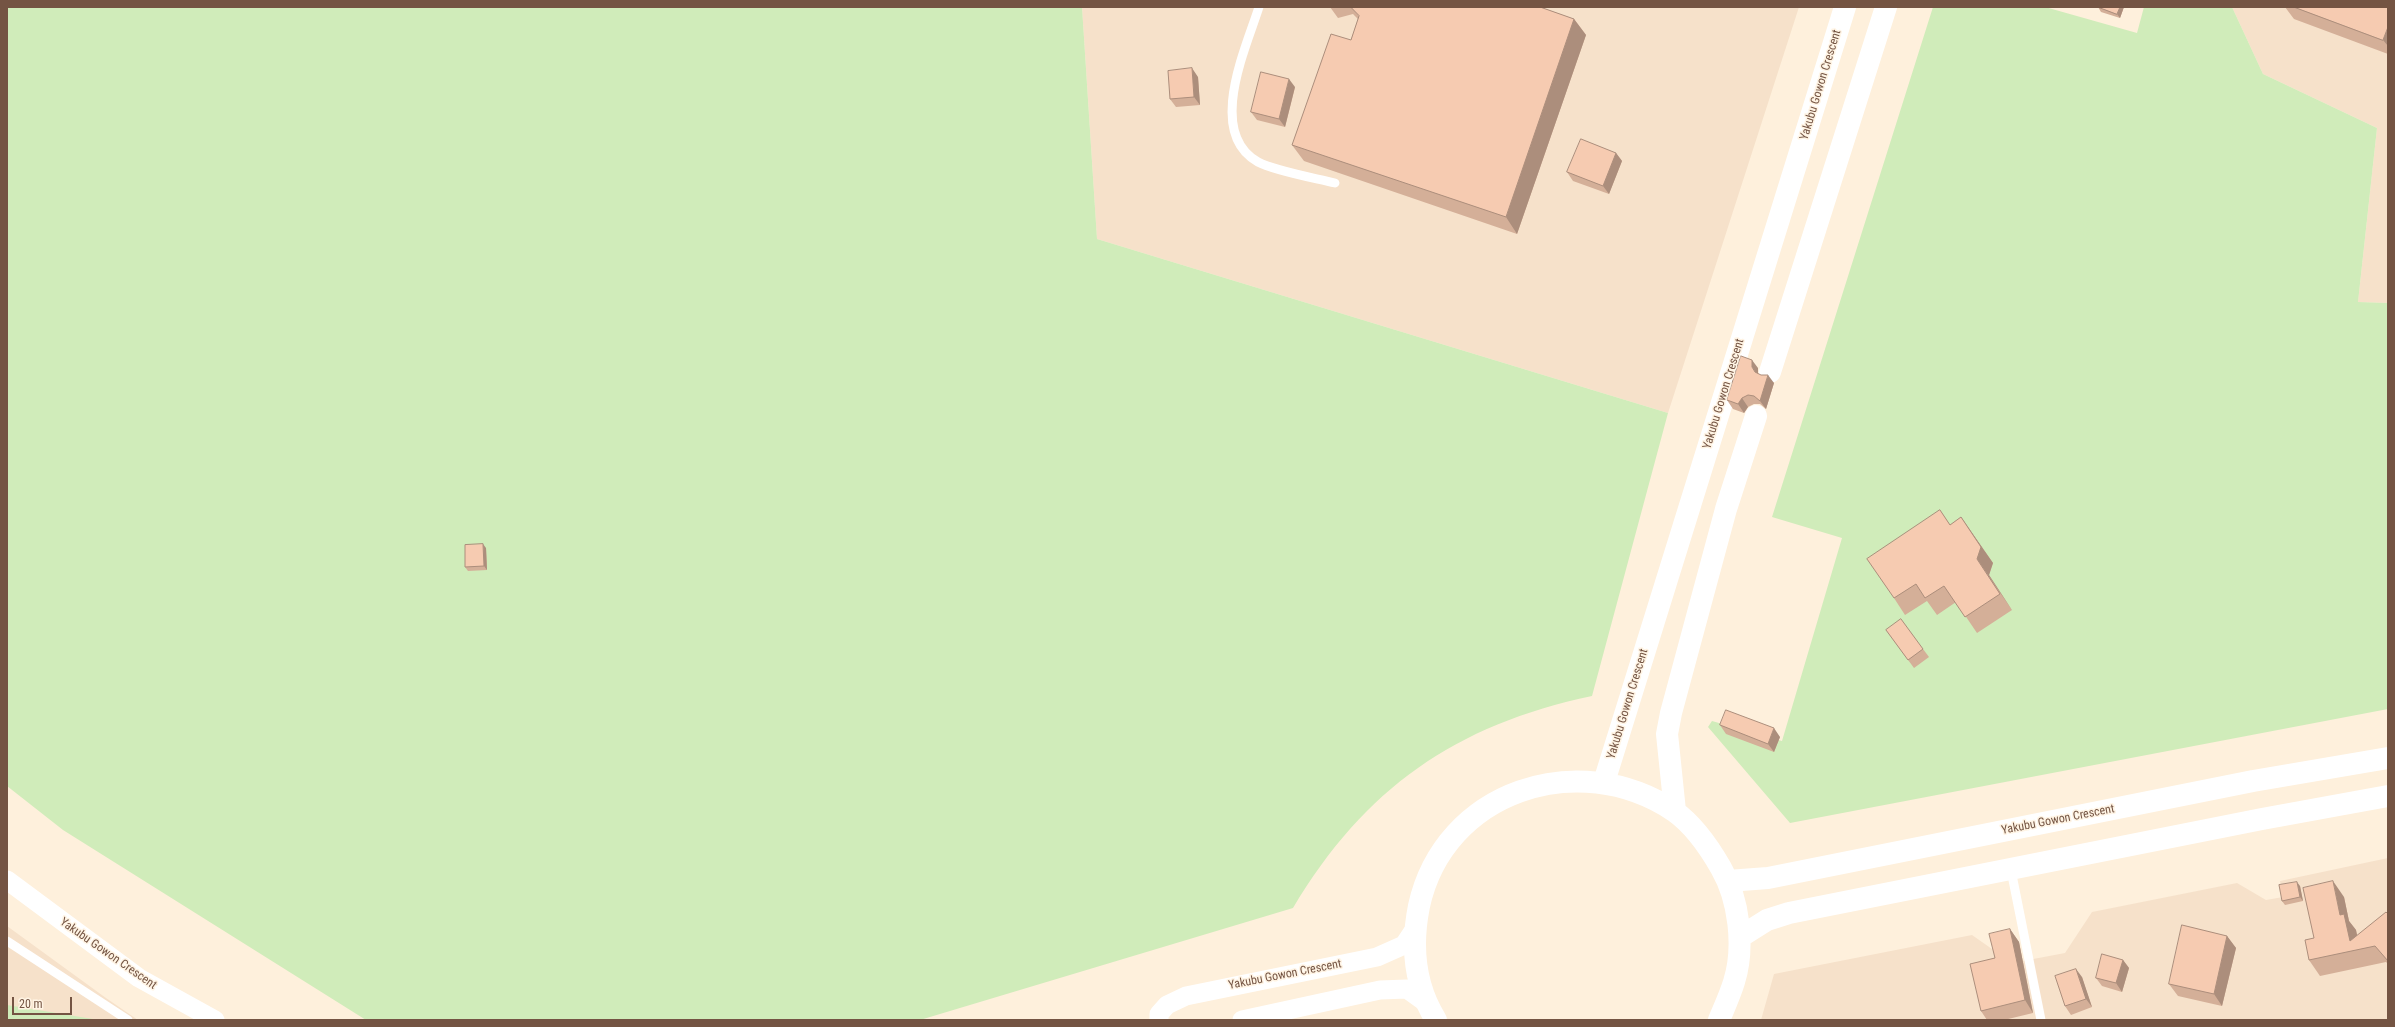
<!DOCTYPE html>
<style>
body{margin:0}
#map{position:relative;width:2395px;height:1027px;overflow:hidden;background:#fef0dc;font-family:"Roboto Condensed",sans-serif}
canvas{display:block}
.frame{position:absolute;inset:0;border:8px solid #745443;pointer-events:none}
.scale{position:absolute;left:12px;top:997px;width:60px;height:18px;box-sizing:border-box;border:2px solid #745443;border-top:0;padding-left:5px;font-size:12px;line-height:14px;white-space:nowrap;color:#745443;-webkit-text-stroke:3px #fff4e4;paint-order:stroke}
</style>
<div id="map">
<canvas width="2395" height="1027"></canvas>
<div class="frame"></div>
<div class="scale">20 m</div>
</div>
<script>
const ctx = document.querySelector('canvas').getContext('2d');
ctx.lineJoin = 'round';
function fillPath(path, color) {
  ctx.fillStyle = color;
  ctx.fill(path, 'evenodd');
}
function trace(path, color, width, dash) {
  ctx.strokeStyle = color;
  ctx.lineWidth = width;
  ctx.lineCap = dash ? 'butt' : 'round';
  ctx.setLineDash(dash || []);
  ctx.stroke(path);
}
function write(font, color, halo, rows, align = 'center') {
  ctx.font = font + ' "Roboto Condensed",sans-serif';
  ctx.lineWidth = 3;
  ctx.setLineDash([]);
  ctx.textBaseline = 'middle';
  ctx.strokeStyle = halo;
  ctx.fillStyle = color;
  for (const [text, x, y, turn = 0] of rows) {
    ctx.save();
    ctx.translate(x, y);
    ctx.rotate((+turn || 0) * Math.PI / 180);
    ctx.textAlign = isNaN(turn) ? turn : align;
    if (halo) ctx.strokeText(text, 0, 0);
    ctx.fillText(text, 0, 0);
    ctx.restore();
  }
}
fillPath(new Path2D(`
 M1082,7H1799L1668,413L1097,239Z
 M2232,7H2388V303L2358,302L2377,128L2263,74Z
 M2388,858V1020H1761L1774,974L1972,935L2012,963L2065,953L2092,912L2237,883L2266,900L2283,897L2280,881Z
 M7,926L106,998L138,1020H7Z`), '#f6e1ca');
fillPath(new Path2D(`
 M7,7H1082L1097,239L1668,413L1592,696C1455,725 1365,788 1293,908L920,1020H366L63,830L7,786Z
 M1933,7H2045L2137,33L2144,7H2232L2263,74L2377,128L2358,302L2388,303V709L1790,823L1708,727L1712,721L1782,741L1842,538L1772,517Z
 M7,1005L93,1019V1020H7Z`), '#d0ecba');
trace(new Path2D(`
 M1259,7C1246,48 1206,133 1258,162C1275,171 1315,178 1335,183
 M2011,870L2041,1020
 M7,941L128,1020`), '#fff', 9);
trace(new Path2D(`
 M7,880L139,978L215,1020
 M1159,1020V1014L1167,1005L1186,996L1377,957L1404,945L1414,930
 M1242,1020L1380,990L1407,989L1425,1002`), '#fff', 19);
trace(new Path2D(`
 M1770,372L1886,7
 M1604,782L1845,7
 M1675,811L1667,734L1671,713L1726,509L1756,416
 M1728,881L1768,878L2253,781L2388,758
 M1740,937L1767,920L1789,913L2262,819L2388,796
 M1436,1020C1414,985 1411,946 1419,906C1444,791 1578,747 1674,811C1694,825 1709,847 1721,868C1739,899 1745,947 1734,982C1730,995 1724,1008 1719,1020`), '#fff', 22);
fillPath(new Path2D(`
 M1330,7H1540L1574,19L1586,35L1517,234L1304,161L1292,145L1351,40L1358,19L1353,14L1338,18Z
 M2098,7H2124L2120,18L2101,12Z
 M2285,7H2388V54L2294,19Z
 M1198,77L1200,105L1176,107L1170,99Z
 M1295,87L1285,127L1257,120L1251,112Z
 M1616,153L1622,161L1609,194L1573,181L1567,172Z
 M1758,368V374L1774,383L1766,409L1760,404H1754L1748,407L1744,413L1733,409L1727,400Z
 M1940,510L1950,525L1961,517L1993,563L1989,575L2012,610L1977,633L1956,602L1937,615L1927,601L1905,615L1894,598Z
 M486,548L487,570L468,571L465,567Z
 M1886,630L1923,649L1929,657L1914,668Z
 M1720,725L1780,737L1774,752L1726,734Z
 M2300,886L2303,901L2285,905L2282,901Z
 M2344,897L2349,921L2356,930L2357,936L2388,914V964L2386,962L2320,976L2309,960L2314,938Z
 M2010,929L2019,942L2033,1013L2004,1020H1987L1981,1011L1995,958Z
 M2227,936L2236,948L2222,1006L2178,996L2169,984Z
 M2123,960L2129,968L2122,992L2102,986L2096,978Z
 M2082,977L2092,1007L2071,1015L2065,1006Z`), '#d4af98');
fillPath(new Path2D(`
 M2120,7H2124L2120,18L2117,14Z
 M1574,19L1586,35L1517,234L1506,217Z
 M2388,27V46L2383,40Z
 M1192,68L1198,77L1200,105L1194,97Z
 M1289,79L1295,87L1285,127L1279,119Z
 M1616,153L1622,161L1609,194L1603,186Z
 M1752,360L1758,368V375L1755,372L1752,367Z
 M1768,375L1774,383L1766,409L1760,401Z
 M1742,398L1748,407L1744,413L1738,404Z
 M1961,517L1993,563L1989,575L2012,610L1977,559Z
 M483,544L486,548L487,570L484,566Z
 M1774,728L1780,737L1774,752L1768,744Z
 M2333,881L2344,897L2349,921L2356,930L2360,949L2350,941L2340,915Z
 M2297,882L2300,886L2303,901L2300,897Z
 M2010,929L2019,942L2033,1013L2025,1000Z
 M2227,936L2236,948L2222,1006L2214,994Z
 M2123,960L2129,968L2122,992L2116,983Z
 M2076,969L2082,977L2092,1007L2086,999Z`), '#ac8e7c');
const building = new Path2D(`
 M1351,7H1540L1574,19L1506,217L1292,145L1331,34L1351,40L1359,16Z
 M2098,7H2120L2117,14Z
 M2294,7H2388V27L2383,40Z
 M1192,68L1194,97L1170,99L1168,71Z
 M1261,72L1289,79L1279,119L1251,112Z
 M1581,139L1616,153L1603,186L1567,172Z
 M1741,356L1752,360V367L1755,372L1761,375H1768L1760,401L1754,396L1748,395L1742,398L1738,404L1727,400Z
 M1940,510L1950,525L1961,517L1981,547L1977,559L2000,594L1965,617L1944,586L1925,598L1916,584L1894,598L1867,559Z
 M483,544L484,566L465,567V545Z
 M1901,619L1923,649L1908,660L1886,630Z
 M1726,710L1774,728L1768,744L1720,725Z
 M2333,881L2340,915L2344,914L2350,941L2386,912L2388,914V961L2375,946L2309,960L2305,940L2314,938L2303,888Z
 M2297,882L2300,897L2282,901L2279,885Z
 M2182,925L2227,936L2214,994L2169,984Z
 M2010,929L2025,1000L1981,1011L1970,964L1995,958L1989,934Z
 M2102,954L2123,960L2116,983L2096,978Z
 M2076,969L2086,999L2065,1006L2055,976Z`);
fillPath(building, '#f6cbb1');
trace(building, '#ac8e7c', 1);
write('12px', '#745443', '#fff4e4', [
 ["Yakubu Gowon Crescent",1821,85,-73],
 ["Yakubu Gowon Crescent",1724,394,-73],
 ["Yakubu Gowon Crescent",1628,704,-73],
 ["Yakubu Gowon Crescent",2058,820,-11],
 ["Yakubu Gowon Crescent",108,954,35],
 ["Yakubu Gowon Crescent",1285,975,-11]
]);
</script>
